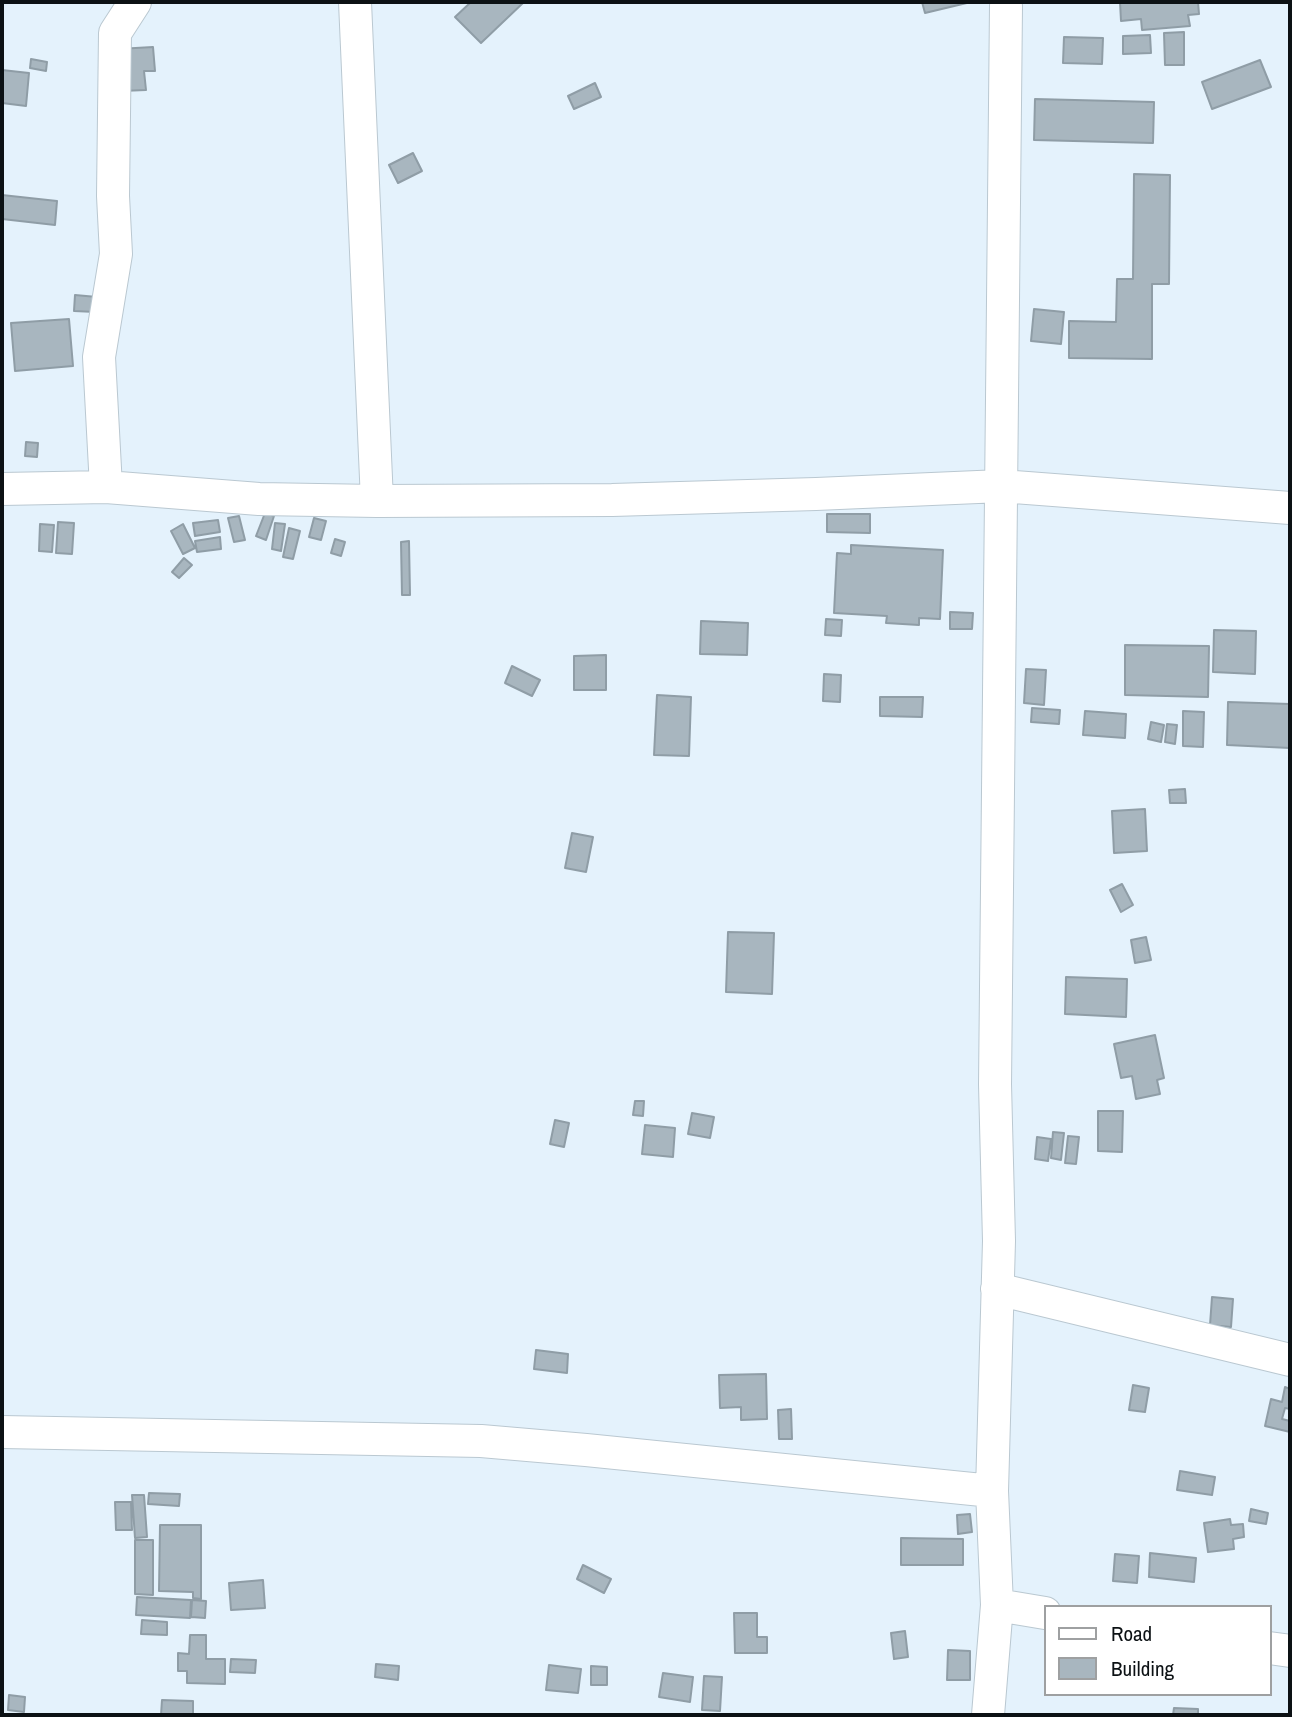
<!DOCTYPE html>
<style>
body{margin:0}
#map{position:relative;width:1292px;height:1717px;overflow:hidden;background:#e4f2fc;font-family:"Archivo Narrow",sans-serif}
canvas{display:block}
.frame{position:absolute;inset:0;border:4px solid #0c1114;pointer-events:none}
.legend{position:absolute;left:1044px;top:1605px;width:228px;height:91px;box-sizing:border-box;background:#fff;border:2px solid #9ea0a1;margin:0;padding:9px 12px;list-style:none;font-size:21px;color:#0c1114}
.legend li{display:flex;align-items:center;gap:14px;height:35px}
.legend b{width:35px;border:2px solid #9ea0a1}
</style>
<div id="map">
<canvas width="1292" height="1717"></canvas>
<div class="frame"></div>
<ul class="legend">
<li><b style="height:9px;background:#fff"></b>Road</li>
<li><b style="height:19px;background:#a8b6bf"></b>Building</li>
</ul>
</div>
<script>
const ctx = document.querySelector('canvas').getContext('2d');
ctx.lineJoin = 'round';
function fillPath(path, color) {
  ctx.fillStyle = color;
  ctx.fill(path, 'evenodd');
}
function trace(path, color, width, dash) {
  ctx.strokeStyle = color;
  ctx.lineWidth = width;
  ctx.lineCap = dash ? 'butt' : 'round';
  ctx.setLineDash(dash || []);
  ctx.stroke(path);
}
const building = new Path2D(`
 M471,2H524L481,43L455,17Z
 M922,2H971L925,13Z
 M1120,2H1198L1199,14L1188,15L1190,26L1142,30L1141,19L1121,21Z
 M1184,32V65H1165L1164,33Z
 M1150,35L1151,53L1123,54V36Z
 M1064,37L1103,38L1102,64L1063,63Z
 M153,47L155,71H144L146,90L121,91L118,49Z
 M31,59L47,62L46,71L30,68Z
 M1260,60L1271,87L1212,109L1202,82Z
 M2,70L29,73L26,106L2,103Z
 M595,83L601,97L574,109L568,96Z
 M1035,99L1154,102L1153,143L1034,140Z
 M413,153L422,171L398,183L389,165Z
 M1134,174L1170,175L1169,284H1152V359L1069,358V321L1116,322L1117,279H1133Z
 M2,195L57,201L55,225L2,219Z
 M75,295L97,297L96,312L74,311Z
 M1034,309L1064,312L1061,344L1031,341Z
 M69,319L73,366L15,371L11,323Z
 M26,442L38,443L37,457L25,456Z
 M265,513L274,516L266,540L256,536Z
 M827,514H870V533L827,532Z
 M239,516L245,540L234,542L228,518Z
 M314,518L326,521L321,540L309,537Z
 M218,520L220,532L195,536L193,523Z
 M58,522L74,523L72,554L56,553Z
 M275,523L285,524L281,551L272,549Z
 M40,524L54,525L52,552L39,551Z
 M183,524L195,548L183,554L171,531Z
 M289,528L300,531L293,559L283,557Z
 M220,537L221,549L197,552L195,541Z
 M335,539L345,542L341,556L331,553Z
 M409,541L410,595H402L401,542Z
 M851,545L943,550L940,619L919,618V625L886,623L887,616L834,613L837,553L851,554Z
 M184,558L192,565L179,578L172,572Z
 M950,612L973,613L972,629H950Z
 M826,619L842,620L841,636L825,635Z
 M701,621L748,623L747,655L700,654Z
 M1214,630L1256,631L1255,674L1213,672Z
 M1125,645L1209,646L1208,697L1125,695Z
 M606,655V690H574V656Z
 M512,666L540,680L532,696L505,683Z
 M1026,669L1046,670L1044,705L1024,703Z
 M824,674L841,675L840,702L823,701Z
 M657,695L691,697L689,756L654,755Z
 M880,697H923L922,717L880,716Z
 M1228,702L1290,704V748L1227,745Z
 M1032,708L1060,710L1059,724L1031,722Z
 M1085,711L1126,714L1125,738L1083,735Z
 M1183,711L1204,712L1203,747L1183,746Z
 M1151,722L1164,725L1161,742L1148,739Z
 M1167,724L1177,725L1175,744L1165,742Z
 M1185,789L1186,803H1170L1169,790Z
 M1145,809L1147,851L1114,853L1112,811Z
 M572,833L593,837L586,872L565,868Z
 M1122,884L1133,905L1121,912L1110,890Z
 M728,932L774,933L772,994L726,992Z
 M1146,937L1151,960L1135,963L1131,940Z
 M1066,977L1127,979L1126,1017L1065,1014Z
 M1155,1035L1164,1078L1157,1080L1160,1094L1136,1099L1132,1076L1121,1078L1114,1044Z
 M635,1101H644L643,1116L633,1115Z
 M1098,1111H1123L1122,1152L1098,1151Z
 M692,1113L714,1117L710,1138L688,1134Z
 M555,1120L569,1123L564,1147L550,1144Z
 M645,1125L675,1128L673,1157L642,1154Z
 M1053,1132L1064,1133L1061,1160L1051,1158Z
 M1068,1136L1079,1137L1076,1164L1065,1163Z
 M1037,1137L1051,1139L1048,1161L1035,1159Z
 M1212,1297L1233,1299L1231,1327L1210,1325Z
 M536,1350L568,1354L567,1373L534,1369Z
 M766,1374L767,1419L741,1420V1407L720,1408L719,1375Z
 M1133,1385L1149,1388L1145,1412L1129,1410Z
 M1285,1387L1290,1389V1409L1285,1408L1282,1419L1290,1421V1432L1265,1426L1271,1399L1282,1402Z
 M791,1409L792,1439H779L778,1410Z
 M1180,1471L1215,1477L1212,1495L1177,1490Z
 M149,1493L180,1494L179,1506L148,1504Z
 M132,1495H144L147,1537L135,1538Z
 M115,1502H131L132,1530H116Z
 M1251,1509L1268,1513L1266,1524L1249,1521Z
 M970,1514L972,1532L958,1534L957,1515Z
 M1230,1519L1231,1525L1243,1524L1244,1537L1233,1539L1234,1549L1208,1552L1204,1523Z
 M160,1525H201V1599L193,1598V1592L159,1591Z
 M901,1538L963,1539V1565H901Z
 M135,1540H153V1595L135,1594Z
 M1150,1553L1196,1558L1194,1582L1149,1577Z
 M1115,1554L1139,1556L1137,1583L1113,1581Z
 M583,1565L611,1579L604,1593L577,1579Z
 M263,1580L265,1608L231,1610L229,1583Z
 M137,1597L191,1600L190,1618L136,1615Z
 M192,1600L206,1601L205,1618L191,1617Z
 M734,1613H757V1637H767V1653H735Z
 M142,1620L167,1622V1635L141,1634Z
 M905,1631L908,1657L894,1659L891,1633Z
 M190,1635H206V1659H225V1684L187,1683V1671H178V1653L189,1654Z
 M948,1650L970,1651V1680H947Z
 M231,1659L256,1660L255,1673L230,1672Z
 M376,1664L399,1666L398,1680L375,1677Z
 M549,1665L581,1669L578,1693L546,1690Z
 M591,1666L607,1667V1685H591Z
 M663,1673L693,1677L690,1702L659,1697Z
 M704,1676L722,1677L720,1711L702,1710Z
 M9,1695L25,1697L24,1712L8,1710Z
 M162,1700L193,1701V1715H161Z
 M1174,1708L1198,1709V1715H1173Z`);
fillPath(building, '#a8b6bf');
trace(building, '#8f9da6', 2);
const street = new Path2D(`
 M355,2L377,501
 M106,487L99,357L116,254L113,196L115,33L135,2
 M2,489L106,487L259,499L377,501L612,500L816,494L1001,486L1290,508
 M997,1289L1290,1360
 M2,1432L481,1441L586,1450L992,1491
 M997,1605L1045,1613
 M1269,1648L1290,1651
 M988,1715L997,1605L992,1491L999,1241L995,1084L1006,6`);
trace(street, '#bac8d1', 34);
trace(street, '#fff', 32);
</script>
